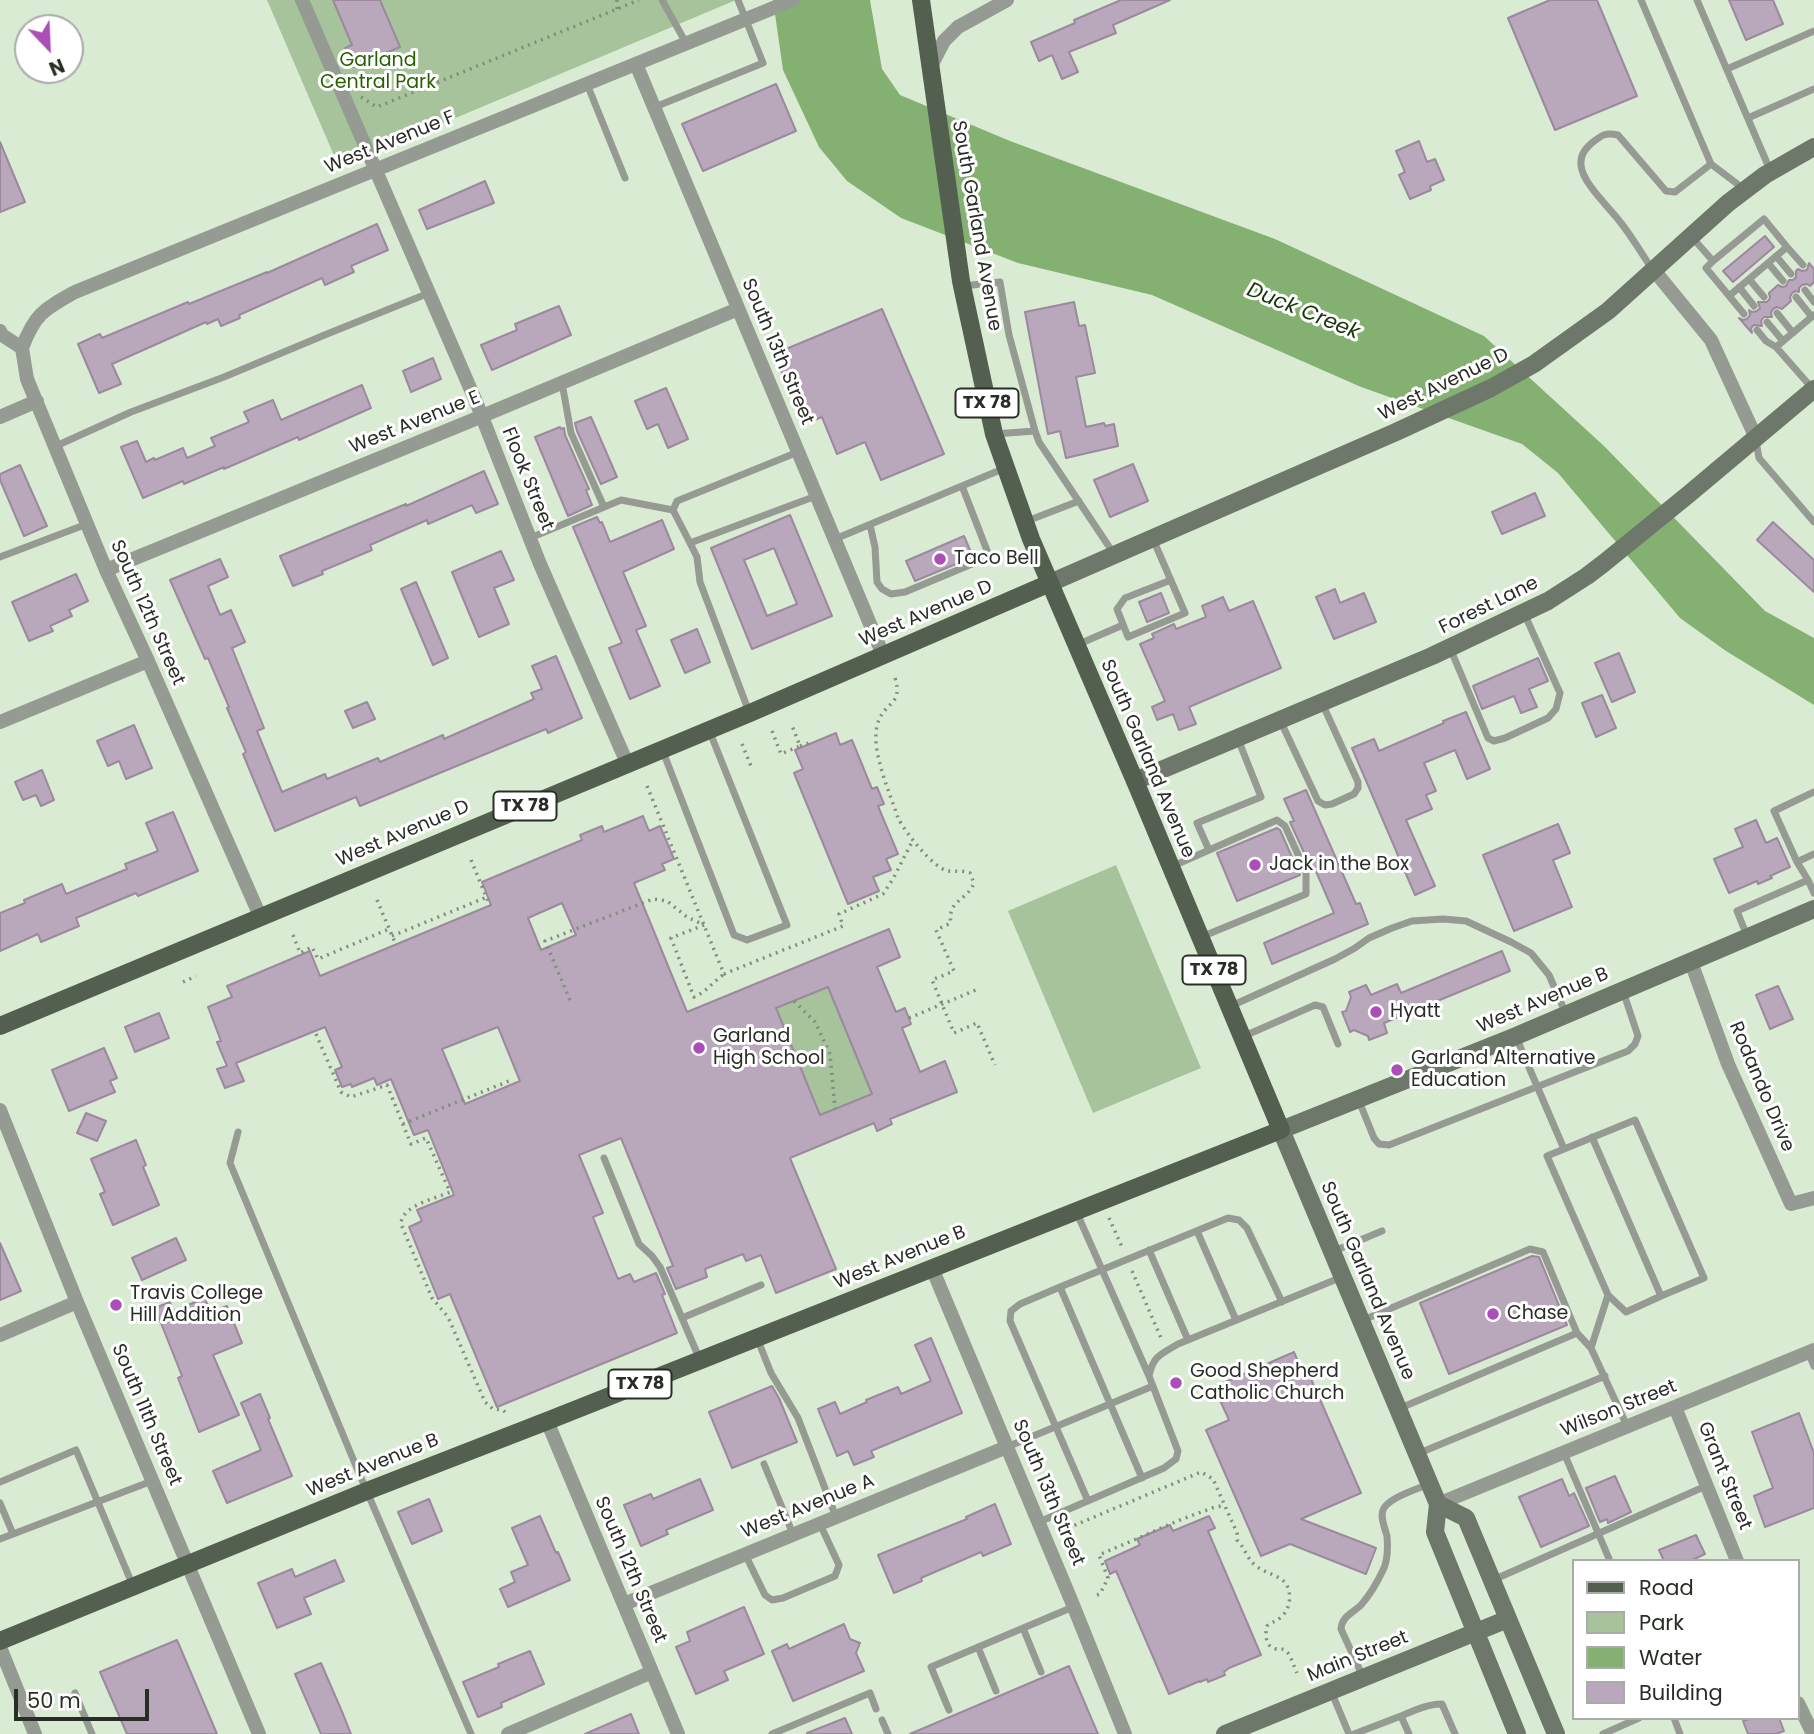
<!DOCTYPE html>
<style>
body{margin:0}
#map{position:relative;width:1814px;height:1734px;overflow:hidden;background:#daebd4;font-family:Poppins,sans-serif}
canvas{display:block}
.legend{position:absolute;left:1572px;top:1559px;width:228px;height:161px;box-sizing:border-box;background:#fff;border:2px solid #a9aba8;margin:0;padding:9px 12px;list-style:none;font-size:21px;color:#282e25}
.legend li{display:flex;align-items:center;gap:14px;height:35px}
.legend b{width:35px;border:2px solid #a9aba8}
.north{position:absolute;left:14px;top:14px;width:70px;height:70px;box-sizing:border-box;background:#fff;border:2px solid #a9aba8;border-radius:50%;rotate:157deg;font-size:19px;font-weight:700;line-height:28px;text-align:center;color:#282e25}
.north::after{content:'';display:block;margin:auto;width:24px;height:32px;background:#ab4eb7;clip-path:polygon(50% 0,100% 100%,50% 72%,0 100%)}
.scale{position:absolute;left:14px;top:1689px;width:135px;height:32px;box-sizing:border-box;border:4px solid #282e25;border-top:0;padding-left:9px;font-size:21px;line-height:24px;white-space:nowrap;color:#282e25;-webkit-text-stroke:5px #fff;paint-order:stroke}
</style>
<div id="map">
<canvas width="1814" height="1734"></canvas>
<ul class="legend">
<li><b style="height:9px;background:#535f4f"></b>Road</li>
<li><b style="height:19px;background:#a6c39b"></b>Park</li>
<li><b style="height:19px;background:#84b172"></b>Water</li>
<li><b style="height:19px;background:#b9a7bb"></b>Building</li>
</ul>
<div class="north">N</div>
<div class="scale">50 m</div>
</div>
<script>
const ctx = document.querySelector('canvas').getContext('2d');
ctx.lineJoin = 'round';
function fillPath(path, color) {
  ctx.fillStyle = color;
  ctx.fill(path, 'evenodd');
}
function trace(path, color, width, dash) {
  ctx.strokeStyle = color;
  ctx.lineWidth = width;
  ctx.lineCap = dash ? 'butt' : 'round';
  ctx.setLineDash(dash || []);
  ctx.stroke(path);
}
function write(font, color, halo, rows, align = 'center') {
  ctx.font = font + ' Poppins,sans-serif';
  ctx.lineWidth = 6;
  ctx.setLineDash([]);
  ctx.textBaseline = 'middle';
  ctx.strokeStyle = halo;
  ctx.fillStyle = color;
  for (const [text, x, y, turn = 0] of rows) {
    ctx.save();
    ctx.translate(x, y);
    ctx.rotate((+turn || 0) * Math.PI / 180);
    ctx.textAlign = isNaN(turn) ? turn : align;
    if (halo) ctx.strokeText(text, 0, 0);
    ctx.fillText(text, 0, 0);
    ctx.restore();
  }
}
fillPath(new Path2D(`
 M267,0H736L339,167Z
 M1116,865L1201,1068L1093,1113L1008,911Z
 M828,987L872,1094L820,1115L776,1008Z`), '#a6c39b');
fillPath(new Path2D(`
 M773,0H870L882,69L900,95L1010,141L1275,239L1484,336L1604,446L1765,611L1814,638V705L1726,651L1680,618L1558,473L1522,444L1361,387L1152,295L1018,263L901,218L847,181L819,147L783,70Z`), '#84b172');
const building = new Path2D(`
 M333,0H380L400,47L353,67L345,48L352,45Z
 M1121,0H1170L1113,25L1116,33L1069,52L1078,72L1062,79L1052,55L1039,61L1031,42L1075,23L1074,20Z
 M1550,0H1597L1637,96L1555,130L1508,18Z
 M1729,0H1773L1783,24L1746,40Z
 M776,84L796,131L703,171L682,124Z
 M1419,141L1427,162L1435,159L1444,180L1430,186L1431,190L1410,199L1399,175L1405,172L1396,151Z
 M0,142L25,202L0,212Z
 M485,181L494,203L427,229L419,210Z
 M377,224L388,250L351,266L354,272L325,285L322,278L239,315L240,318L221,326L218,319L207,324L206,322L112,364L121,384L99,393L78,344L100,334L102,338L188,302L189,304L267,272V273Z
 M1765,236L1774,247L1733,282L1723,271Z
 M1809,263L1814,269V282L1810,286L1807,284L1802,285L1799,288V292L1796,291L1792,293L1790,297L1791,301L1782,309L1777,307L1773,309L1771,313L1772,317H1764L1761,321L1762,326L1754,325L1751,328L1752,333L1739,318L1743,320L1747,319L1750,315L1749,310L1752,312L1757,311L1760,308L1758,302H1767L1770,298L1769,293L1778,285L1782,287L1786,286L1789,280H1793L1796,277V271L1798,269L1802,271L1807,270Z
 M1074,302L1079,326L1085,325L1095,373L1076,377L1086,427L1104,423L1105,426L1114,424L1118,446L1066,458L1060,431L1048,434L1025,312Z
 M559,306L571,335L492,370L481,345L517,330L515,324Z
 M882,309L944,454L881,480L865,442L837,454L822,417L804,424L774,354Z
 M433,358L441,379L411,392L403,371Z
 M362,385L371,408L299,440L298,437L224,469V467L184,484L183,481L143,498L121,447L137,441L146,462L154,458L155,460L183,448L187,458L215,446L211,438L249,422L244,412L273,400L281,420Z
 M666,388L688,439L668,448L658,424L647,429L635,401Z
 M591,417L617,477L601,484L577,431L575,423Z
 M560,427L561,429L564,428L565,435L589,489L586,490L592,505L568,516L535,437Z
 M1133,464L1148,501L1110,517L1094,480Z
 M20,465L47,526L24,536L0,480V474Z
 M484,471L498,504L476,513L472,505L428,524L427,520L370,545L372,550L322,571L323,574L293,586L280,556L406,504V506Z
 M1535,493L1545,516L1502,534L1492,512Z
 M790,515L832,616L752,649L711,548ZM774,548L797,604L767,616L744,560Z
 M597,517L600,523L602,522L610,542L662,520L674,549L623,572L646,626L636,630L660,686L630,699L609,648L622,643L573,527Z
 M1773,522L1814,560V592L1757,540Z
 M964,536L973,557L915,581L906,561Z
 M501,551L514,580L494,588L509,624L479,637L452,572Z
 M220,559L228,577L208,586L220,615L231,610L245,642L232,648L264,728L257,731L282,792L325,774L327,779L378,758L380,762L443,735L444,739L534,699L531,693L542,689L532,666L556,656L582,718L548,733L546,729L360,806L356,797L275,831L243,754L246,752L227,708L229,707L208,658L205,659L170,580Z
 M76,574L88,601L69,610L72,616L50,626L53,631L29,641L12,602Z
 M416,582L448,658L433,665L401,589Z
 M1335,589L1340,603L1364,593L1376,622L1334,639L1316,597Z
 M1161,593L1169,613L1147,622L1139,602Z
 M1223,597L1229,611L1253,601L1281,668L1189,707L1196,724L1179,730L1173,714L1157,720L1152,707L1165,701L1140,644L1154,638L1152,634L1174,624L1176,629L1206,617L1202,606Z
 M697,629L710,662L685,673L671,640Z
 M1619,653L1635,692L1612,702L1595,663Z
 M1538,658L1548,681L1529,689L1537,707L1521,713L1514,696L1482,709L1473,686Z
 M1602,695L1616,728L1596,737L1582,703Z
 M367,702L375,719L353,728L345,711Z
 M1466,712L1490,769L1467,779L1455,750L1424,763L1436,791L1426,795L1432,809L1406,820L1435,886L1415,895L1352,748L1374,739L1379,751L1444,723L1443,721Z
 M134,725L152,768L126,779L119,761L108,766L97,741Z
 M836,733L840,745L852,740L872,789L877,787L884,804L878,806L898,854L886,859L891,870L873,877L879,891L848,904L794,773L803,769L795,750Z
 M42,770L54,800L41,806L36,795L23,800L15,782Z
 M1306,790L1356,904L1360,903L1368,924L1272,964L1264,943L1334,913L1315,869L1312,870L1290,822L1294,821L1284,799Z
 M173,812L198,871L138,896L136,893L76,918L79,926L41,942L38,934L0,951V913L25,903L24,900L62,884L66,894L127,869L125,864L158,851L146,823Z
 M643,816L649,831L660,826L674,859L662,864L665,870L634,883L687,1012L889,929L900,957L877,967L896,1012L905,1008L911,1024L902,1028L920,1072L945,1061L957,1092L890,1119L892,1124L877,1131L874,1123L790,1158L836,1269L776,1293L761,1255L746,1261L743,1254L705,1269L707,1277L676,1289L667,1268L673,1266L621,1138L579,1155L603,1213L593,1217L618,1279L630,1274L634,1282L656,1273L665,1294L662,1295L677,1333L497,1407L450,1294L438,1299L409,1227L422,1221L417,1210L454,1195L428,1130L414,1135L391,1079L377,1085L374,1078L352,1087L351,1084L342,1087L335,1070L342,1067L325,1027L236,1063L244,1081L225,1088L217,1069L227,1066L217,1042L221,1041L208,1007L232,997L227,986L310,951L320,976L491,905L482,882L582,840L580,835L602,826L604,832ZM562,903L576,935L541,950L528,918ZM828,987L872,1094L820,1115L776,1008ZM498,1027L520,1081L465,1104L442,1049Z
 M1756,820L1766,843L1777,838L1790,867L1770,876L1772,878L1758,884L1757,881L1729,893L1714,859L1743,847L1735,829Z
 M1558,824L1570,853L1553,860L1572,907L1514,931L1483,855Z
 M1277,828L1280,830L1300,875L1237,901L1217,853Z
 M1502,951L1510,971L1384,1023L1387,1033L1369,1040L1368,1036L1354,1030L1350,1032L1342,1012L1346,1011L1351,997L1349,992L1366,985L1371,995L1397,984L1401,993Z
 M1778,986L1793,1019L1770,1029L1756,995Z
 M159,1013L169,1038L135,1052L125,1027Z
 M104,1048L117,1078L110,1081L115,1092L69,1111L52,1070Z
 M86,1113L106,1121L97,1141L77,1133Z
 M136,1140L146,1165L143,1167L159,1205L113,1225L100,1194L105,1192L91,1159Z
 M176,1238L186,1260L142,1280L132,1258Z
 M0,1243L21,1291L0,1300Z
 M1532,1256L1539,1257L1567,1325L1449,1374L1420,1303Z
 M205,1298L210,1312L227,1306L242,1343L213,1355L239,1415L199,1432L178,1378L182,1376L155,1308L170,1302L173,1311Z
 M931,1338L962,1413L871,1451L874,1457L854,1465L848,1451L837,1456L818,1409L835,1402L840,1414L867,1402L866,1400L898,1387L901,1394L931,1381L915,1345Z
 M1294,1352L1303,1374L1308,1372L1361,1493L1301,1519L1376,1548L1366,1574L1290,1544L1261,1556L1206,1430L1229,1420L1214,1387Z
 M772,1386L779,1398L797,1442L732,1468L709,1412Z
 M260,1394L270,1418L268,1419L292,1476L227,1503L213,1471L261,1450L241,1403Z
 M1799,1413L1814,1453V1508L1765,1527L1754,1496L1773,1488L1752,1432Z
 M1615,1476L1631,1512L1608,1523L1607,1519L1600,1522L1586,1488Z
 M700,1479L713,1510L666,1530L668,1534L641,1546L624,1505L651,1494L653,1499Z
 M1562,1479L1569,1496L1574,1493L1589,1526L1541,1547L1519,1497Z
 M429,1499L442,1531L412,1544L398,1512Z
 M995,1504L1011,1544L983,1556L981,1552L921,1578L922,1581L894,1593L878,1555L967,1519L966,1517Z
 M540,1516L556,1553L558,1552L570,1580L508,1607L500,1589L515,1582L511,1572L528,1565L512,1528Z
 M1209,1516L1215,1528L1208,1531L1261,1655L1229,1668L1224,1672L1225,1675L1208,1682L1207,1679L1200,1682V1681L1169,1694L1116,1571L1110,1574L1105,1561L1140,1545L1137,1539L1170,1525L1173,1531Z
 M1696,1535L1705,1554L1690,1561H1664L1659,1550Z
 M335,1560L344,1581L304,1598L311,1614L277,1628L258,1583L292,1569L295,1577Z
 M744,1607L764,1654L724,1671L728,1680L696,1694L676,1647L690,1641L687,1632Z
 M844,1624L850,1639L860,1643L856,1653L864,1671L793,1701L772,1651L787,1644L789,1649Z
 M177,1640L217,1734H127L100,1672Z
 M530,1651L544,1684L501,1703L502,1707L478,1717L463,1682L499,1667L498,1664Z
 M321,1663L343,1714L351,1734H321L295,1674Z
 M1069,1666L1098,1734H910L1044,1677Z
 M631,1714L639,1734H585Z
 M845,1718L852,1734H808L807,1733Z
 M1752,1718H1779L1784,1731L1776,1734H1748L1743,1721Z`);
fillPath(building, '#b9a7bb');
trace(building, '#9b8a9d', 2);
trace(new Path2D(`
 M617,0V9
 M361,97L377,107L639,0
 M895,678C904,706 883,701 877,726C871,752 890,793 898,818C905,832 933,868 948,871C955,872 962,870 970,873L974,883C967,901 947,900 951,923L936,930L954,971L932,980L954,1033L977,1023L995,1065
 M772,731L781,754L800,746L791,723
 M742,744L751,766
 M800,746L812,742V743
 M647,786L724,974L843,926L839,914L883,894L893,879L913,840
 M471,860L490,906
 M377,900L396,945
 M704,925L671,938L694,997C706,992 713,982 724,974
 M293,935L300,953L312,947L318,959L389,929
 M392,936L487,897
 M183,982L196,976
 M570,1000L545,941L653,899L667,901L687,917L702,924
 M794,1001L815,1022L830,1054L835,1109
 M909,1018L976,990
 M316,1034L341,1092L351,1097L387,1085L411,1144L426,1138L450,1192C435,1199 402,1205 401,1224L432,1298L448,1317L485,1402L493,1409L503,1410L506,1413
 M403,1124L509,1081
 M1109,1218L1122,1247
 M1132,1271L1161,1338
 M1068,1528L1201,1472L1213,1479L1237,1533V1540C1245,1548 1247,1559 1256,1566C1264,1572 1273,1574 1281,1579C1293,1587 1292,1608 1281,1617C1277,1621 1272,1622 1267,1626C1265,1634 1265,1647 1276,1649C1282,1651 1282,1647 1287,1652C1291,1656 1294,1667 1297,1673
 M1097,1595L1100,1594L1108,1578L1099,1555L1180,1520L1212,1508L1225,1505`), '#818d7d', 3.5, [2, 5]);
trace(new Path2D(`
 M662,0L686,43
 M1641,0L1711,164L1744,189
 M1697,0L1770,170
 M1727,69L1814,31
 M587,84L625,178
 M655,107L763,63L738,0
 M1748,118L1814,89
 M1691,236L1713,261L1706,268L1744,314
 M1776,256L1791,274
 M1713,261L1764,219L1787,247
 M1768,263L1783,281
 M1652,269C1642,254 1632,237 1621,223C1610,208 1582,183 1581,165C1580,154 1586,148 1593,142C1602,135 1606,132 1618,135L1666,191L1675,192L1711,164
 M1749,279L1764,297
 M963,286L1000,282L1009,335L1035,431
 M1739,287L1754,306
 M1805,290L1814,302
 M1729,296L1787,247L1803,265
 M1796,297L1812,317
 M1777,313L1793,333
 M1767,322L1783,341
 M1757,330L1766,341L1776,347
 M562,383L571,433L604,507
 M1812,388L1776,347L1814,315
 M994,434L1035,431L1039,442L1114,554
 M1756,441L1759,458L1814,522
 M56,446L131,412L224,377L327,334L429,293
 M1027,521L1079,501
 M870,525L875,547L877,582L882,589L891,594L905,592L984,559L988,553L962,486
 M530,538L621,500L673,510
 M835,539L1005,468
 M1153,539L1185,613L1128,637L1117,609L1125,598L1171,580
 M690,543L673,510L677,501L798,452
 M0,557L87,524
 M1079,644L1123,625
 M1450,648L1488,738L1494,741L1505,738L1548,718L1556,709L1560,693L1524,613
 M749,712L700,582L697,557L690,543L816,496
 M1280,720L1318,801L1325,805L1332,804L1354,794L1358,788V782L1322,703
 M662,749L734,935L747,940L787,925L709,730
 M1209,850L1197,823L1261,797L1238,739
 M1797,862L1814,854
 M1173,866L1277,820L1285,826L1306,872V894L1201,937
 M1808,880L1797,862L1774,811L1814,792
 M1747,936L1737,911L1808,880L1814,893
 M1231,1006L1335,959L1355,948L1369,938L1392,928L1412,921L1443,919L1466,921L1511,942L1531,953L1549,975L1566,1014
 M1242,1037L1315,1005L1323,1007L1338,1044
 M1516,1037L1564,1149
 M1359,1101L1374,1138L1379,1144L1389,1145L1628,1051L1635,1044L1638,1036L1623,991
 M238,1132L230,1163L356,1466L471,1734
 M604,1158L639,1244L652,1256L660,1267L700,1360
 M1076,1211L1149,1376
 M1197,1231L1236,1320
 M1149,1250L1188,1340
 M1334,1251L1382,1231
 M1060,1287L1142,1478
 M1608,1295L1626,1312L1661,1296
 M682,1318L761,1285
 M1361,1321L1530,1249L1543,1252L1577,1333L1591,1348L1627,1426
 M757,1338L771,1373L798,1418L836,1517
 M1591,1348L1608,1295L1547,1156C1577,1144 1606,1132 1635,1120L1704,1278L1661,1296L1592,1137
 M1808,1352L1814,1366
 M1398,1409L1577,1333
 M1007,1447L1153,1386
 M1564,1453L1610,1561
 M1417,1454L1605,1376
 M764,1464L793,1534
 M0,1482L76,1450L133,1586
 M1088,1501L1010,1321L1011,1311L1020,1304L1060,1287L1228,1218L1239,1220L1247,1228L1282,1302
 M0,1503L13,1534
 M1039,1522L1164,1468L1176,1459L1178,1451L1149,1376C1153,1356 1161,1354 1178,1344L1342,1277
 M0,1539L152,1481
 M745,1554L765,1595L772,1600L783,1598L835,1576L839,1565L820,1524
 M1493,1580L1706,1486
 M1023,1628L1041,1672
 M978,1647L996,1691
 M1363,1677L1341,1629C1342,1616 1353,1613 1361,1605C1370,1595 1378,1581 1384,1568C1388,1558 1388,1548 1387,1536C1385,1528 1380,1518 1383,1510C1387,1498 1418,1489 1429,1484
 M1331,1691L1349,1734
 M75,1693L92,1734
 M949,1710L931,1667L1073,1607
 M1674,1718L1680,1734
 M882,1720L888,1734
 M772,1734L870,1693L876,1709
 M1354,1734L1401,1716
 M1409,1734L1401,1716C1415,1710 1428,1704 1442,1704L1455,1734
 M1603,1734L1639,1718`), '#959b92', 7);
trace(new Path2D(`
 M302,0L477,404L540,564L627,763
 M636,64L883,655
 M930,68L944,41L958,27L1007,0
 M1653,269L1711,340L1756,438
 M0,331L2,335L22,348L27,379L106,570L148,661L260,916
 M22,348C35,314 43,310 75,292L793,0
 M0,417L37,401
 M106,570L468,422L738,309
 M0,722L148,661
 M1691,962L1728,1064L1791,1204L1814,1198
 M0,1110L77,1302L259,1734
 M932,1268L1071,1600L1125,1734
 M0,1335L77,1302
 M1675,1407L1737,1561
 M547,1421L678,1734
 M1438,1504L1814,1350
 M624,1604L1007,1447
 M0,1647L35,1734
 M1798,1703L1813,1734
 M508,1734L652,1672`), '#959b92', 14);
trace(new Path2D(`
 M1050,583L1396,432L1491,388L1534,364L1608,311L1728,203L1765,175L1814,147
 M1135,781L1432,656L1548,601L1587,576L1604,563L1689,494L1814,389
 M1438,1504L1466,1518L1556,1734
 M1225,1734L1508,1619
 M1517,1734L1435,1532L1438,1504L1281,1130L1516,1036L1814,909`), '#6e786a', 18);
trace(new Path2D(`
 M0,1026L750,713L1050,583
 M0,1641L367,1491L547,1421L1281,1130L1135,781L1031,539L994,434L961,281L921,0`), '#535f4f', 18);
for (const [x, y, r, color] of [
 [940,559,7,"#ab4eb7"],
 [1255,865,7,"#ab4eb7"],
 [1376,1012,7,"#ab4eb7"],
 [699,1048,7,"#ab4eb7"],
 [1397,1070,7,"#ab4eb7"],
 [116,1305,7,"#ab4eb7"],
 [1493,1314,7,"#ab4eb7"],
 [1176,1383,7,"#ab4eb7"]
]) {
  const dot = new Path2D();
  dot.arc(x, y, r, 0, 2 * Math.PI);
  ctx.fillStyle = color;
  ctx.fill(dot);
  trace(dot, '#fff', 2.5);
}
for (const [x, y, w] of [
 [987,403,63],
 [525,806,63],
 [1214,970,63],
 [640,1384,63]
]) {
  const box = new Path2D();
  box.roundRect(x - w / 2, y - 14.5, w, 29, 5);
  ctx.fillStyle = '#fff';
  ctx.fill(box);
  trace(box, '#282e25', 2);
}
write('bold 18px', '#282e25', null, [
 ["TX 78",987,403],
 ["TX 78",525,806],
 ["TX 78",1214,970],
 ["TX 78",640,1384]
]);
write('19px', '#286002', '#fff', [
 ["Garland",378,61],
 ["Central Park",378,83]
]);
write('19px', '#282e25', '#fff', [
 ["West Avenue F",390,143,-22],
 ["South Garland Avenue",976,226,80],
 ["South 13th Street",777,352,67],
 ["West Avenue D",1444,385,-26],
 ["West Avenue E",415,423,-22],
 ["Flook Street",527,479,68],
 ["Forest Lane",1489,606,-26],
 ["South 12th Street",147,613,66],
 ["West Avenue D",926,614,-23],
 ["South Garland Avenue",1147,759,67],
 ["West Avenue D",403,834,-23],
 ["West Avenue B",1543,1001,-23],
 ["Rodando Drive",1761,1087,67],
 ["West Avenue B",900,1258,-22],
 ["South Garland Avenue",1367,1281,67],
 ["Wilson Street",1619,1409,-22],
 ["South 11th Street",146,1415,67],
 ["West Avenue B",373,1466,-22],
 ["Grant Street",1724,1476,68],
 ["South 13th Street",1048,1493,67],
 ["West Avenue A",808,1507,-22],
 ["South 12th Street",630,1570,67],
 ["Main Street",1358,1657,-22]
]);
write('19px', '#282e25', '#fff', [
 ["Taco Bell",954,559],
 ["Jack in the Box",1269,865],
 ["Hyatt",1390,1012],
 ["Garland",713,1037],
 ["High School",713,1059],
 ["Garland Alternative",1411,1059],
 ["Education",1411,1081],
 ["Travis College",130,1294],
 ["Hill Addition",130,1316],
 ["Chase",1507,1314],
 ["Good Shepherd",1190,1372],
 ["Catholic Church",1190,1394]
], 'left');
write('italic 21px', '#19370a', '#fff', [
 ["Duck Creek",1303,312,22]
]);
</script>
